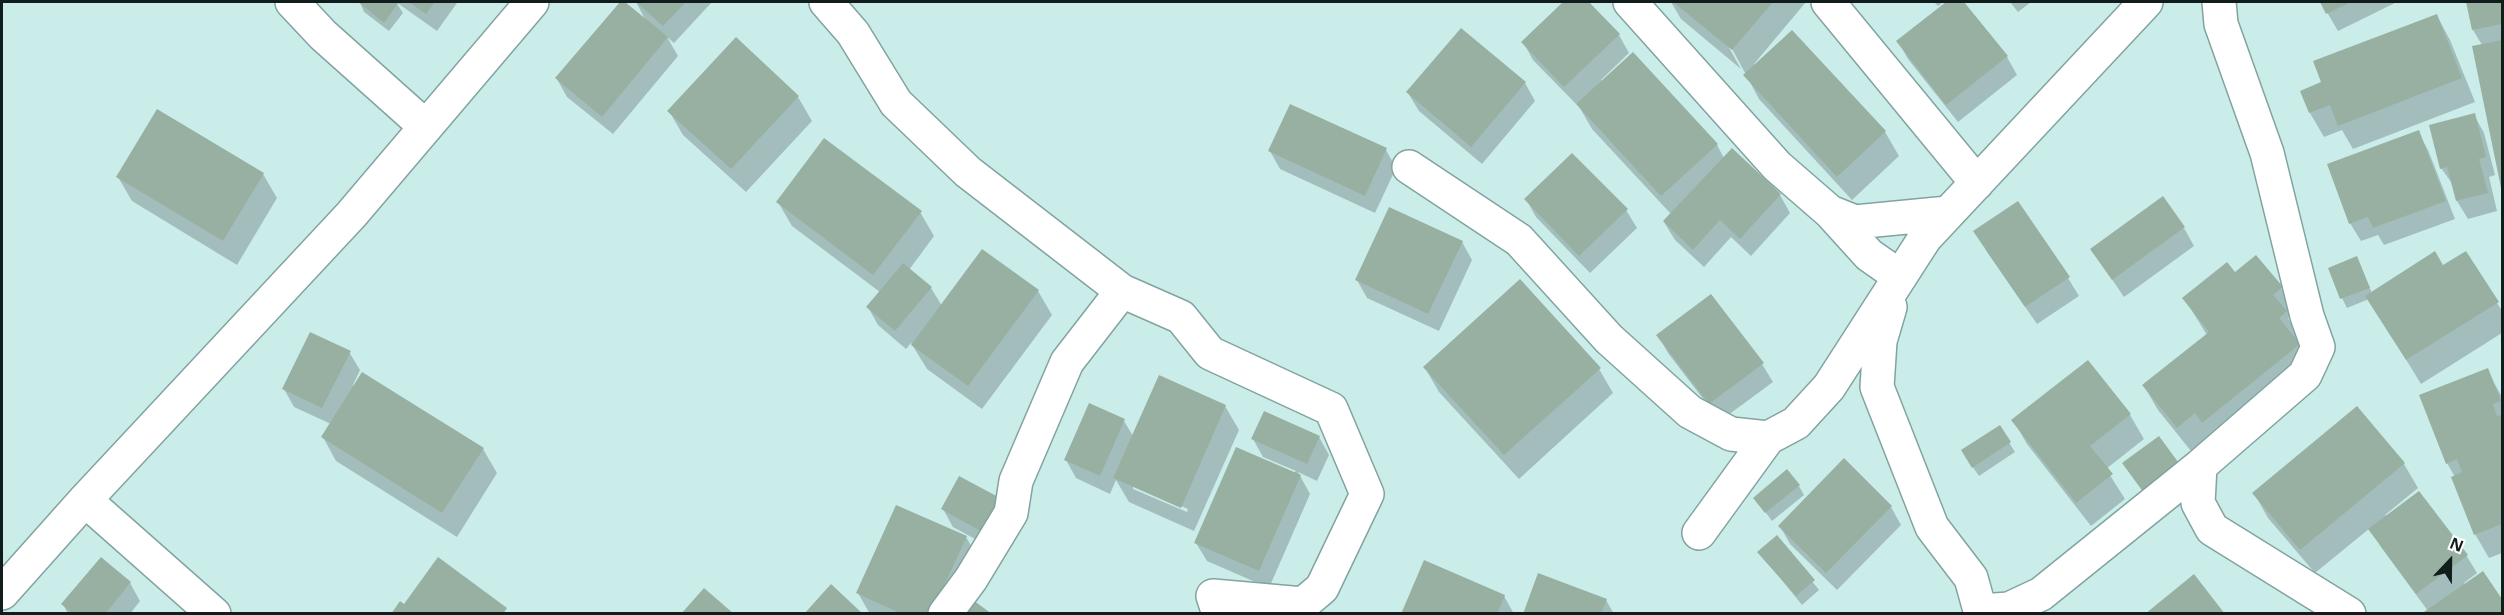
<!DOCTYPE html>
<style>
body{margin:0}
#map{position:relative;width:2504px;height:615px;overflow:hidden;background:#cbedea;font-family:"Noto Sans",sans-serif}
canvas{display:block}
.frame{position:absolute;inset:0;border:3px solid #101d1c;pointer-events:none}
.north{position:absolute;left:2420px;top:531px;width:60px;height:60px;-webkit-text-stroke:4px #fff;paint-order:stroke;rotate:22deg;font-size:16px;font-weight:700;line-height:24px;text-align:center;color:#101d1c}
.north::after{content:'';display:block;margin:auto;width:21px;height:27px;background:#101d1c;clip-path:polygon(50% 0,100% 100%,50% 72%,0 100%)}
</style>
<div id="map">
<canvas width="2504" height="615"></canvas>
<div class="frame"></div>
<div class="north">N</div>
</div>
<script>
const ctx = document.querySelector('canvas').getContext('2d');
ctx.lineJoin = 'round';
function fillPath(path, color) {
  ctx.fillStyle = color;
  ctx.fill(path, 'evenodd');
}
function trace(path, color, width, dash) {
  ctx.strokeStyle = color;
  ctx.lineWidth = width;
  ctx.lineCap = dash ? 'butt' : 'round';
  ctx.setLineDash(dash || []);
  ctx.stroke(path);
}
fillPath(new Path2D(`
 M360,2H396L403,13L389,31L364,12Z
 M396,2H457V3L437,31Z
 M622,2L646,21L636,2H712L674,43L667,37L678,56L613,134L567,97L557,79Z
 M1566,2H1587L1619,35L1629,53L1601,80L1603,82L1717,145L1724,158L1780,195L1790,213L1751,256L1731,237L1704,267L1675,240L1664,222L1671,214L1592,129L1577,103L1576,104L1533,60L1523,42Z
 M1671,2H1806L1754,64L1755,66L1792,32L1885,132L1899,156L1852,200L1759,99L1729,43L1727,44L1741,69L1681,19Z
 M1934,2H1943L1938,6Z
 M1948,2H1962L2007,57L2017,75L1958,122L1908,59L1898,41Z
 M2010,2H2031L2018,12Z
 M2321,2H2397L2338,31Z
 M2467,2H2502V185L2474,47L2482,45L2473,30Z
 M2437,16L2450,40L2475,102L2353,149L2342,130L2324,137L2310,113L2323,83Z
 M1525,83L1535,101L1482,164L1419,111L1408,93Z
 M798,97L812,121L746,192L683,135L669,111Z
 M2474,115L2484,133L2495,175L2489,177L2497,211L2468,219L2457,201L2454,186L2441,168Z
 M2418,132L2428,150L2455,219L2384,245L2378,235L2361,241L2350,223Z
 M1386,150L1396,168L1375,213L1280,169L1270,151Z
 M263,174L277,198L237,265L132,201L118,177Z
 M1526,199L1626,210L1637,228L1590,273L1536,217Z
 M778,202L920,212L934,236L909,270L931,288L942,306L1038,291L1052,315L982,409L927,369L911,343L906,349L878,325L868,307L880,292L792,226Z
 M2184,228L2194,246L2124,297L2092,250Z
 M1462,242L1472,260L1439,331L1367,298L1357,280Z
 M1985,249L2068,278L2079,296L2037,324Z
 M2466,253L2502,311V333L2421,384L2369,299L2347,308L2342,298L2357,258L2372,293L2443,267Z
 M2281,288L2295,312L2288,318L2299,336L2295,340L2313,369L2210,436L2191,451L2158,410L2144,386L2207,335L2184,298Z
 M1658,335L1762,364L1773,382L1720,421L1668,353Z
 M349,352L360,370L353,385L483,449L497,473L457,537L336,461L323,437L331,424L294,407L284,389Z
 M2088,362L2130,415L2144,439L2106,469L2125,499L2091,526L2027,444L2013,420Z
 M1425,368L1599,369L1613,393L1519,479L1439,392Z
 M2487,370L2502,397V553L2489,558L2475,534L2455,477L2447,463Z
 M1090,405L1124,421L1133,436L1225,406L1239,430L1194,531L1129,502L1116,480L1110,494L1076,478L1066,460ZM1133,485L1188,509L1187,512L1133,489Z
 M2357,408L2404,464L2418,488L2385,515L2466,555L2477,573L2464,583L2466,585L2483,573L2502,601V614H2424L2428,611L2381,547L2370,528L2315,573L2268,518L2254,493Z
 M1999,427L2015,452L1979,476L1968,460Z
 M1319,437L1329,455L1317,481L1298,472L1310,494L1269,588L1207,561L1196,543L1296,471L1263,457L1253,439Z
 M1844,460L1891,507L1901,525L1837,590L1790,544L1780,526Z
 M959,478L997,551L953,527L943,509Z
 M1799,486L1804,495L1772,521L1755,498Z
 M966,537L980,561L964,596L990,614H870L858,593Z
 M1777,537L1819,590L1802,605L1759,552Z
 M130,583L140,601L130,614H68L63,604Z
 M1504,596L1514,614H1403Z
 M1606,600L1614,614H1525Z`), '#0003');
fillPath(new Path2D(`
 M358,2H397L398,3L384,23Z
 M409,2H435L426,14Z
 M620,2H625L668,37L602,117L555,78Z
 M636,2H686L663,26Z
 M1563,2H1589L1620,34L1564,87L1521,42Z
 M1673,2H1773L1732,50Z
 M1946,2H1964L2008,56L1946,105L1896,41Z
 M2320,2H2351L2326,14Z
 M2466,2H2502V24L2472,30Z
 M2437,14L2462,78L2338,126L2330,105L2309,113L2300,91L2321,82L2313,61Z
 M1461,28L1526,82L1471,147L1406,92Z
 M1792,30L1886,131L1837,177L1743,75Z
 M736,37L799,96L731,169L667,111Z
 M2502,40V188H2501L2472,46Z
 M1633,52L1718,144L1661,196L1576,104Z
 M1290,104L1387,148L1365,196L1268,151Z
 M157,109L264,173L223,241L116,177Z
 M2475,113L2486,157L2479,159L2488,193L2456,201L2447,167L2440,169L2429,125Z
 M2419,130L2446,201L2373,228L2368,217L2349,224L2327,164Z
 M824,138L922,211L873,275L776,202Z
 M1732,148L1781,194L1740,239L1720,220L1693,250L1663,221Z
 M1572,153L1628,209L1579,256L1524,199Z
 M2163,196L2185,227L2112,280L2090,249Z
 M2018,201L2070,277L2025,307L1973,231Z
 M1389,207L1463,241L1428,314L1355,280Z
 M982,249L1039,290L968,386L911,345Z
 M2435,251L2443,265L2466,251L2499,302L2406,360L2365,296Z
 M2256,255L2283,287L2273,295L2287,311L2279,318L2300,344L2202,423L2195,413L2177,428L2142,385L2209,332L2182,298L2227,262L2235,272Z
 M2357,256L2370,288L2340,299L2328,268Z
 M903,263L932,287L895,331L866,307Z
 M1520,279L1601,368L1504,455L1423,367Z
 M1711,294L1764,363L1709,404L1656,335Z
 M310,332L351,351L322,408L282,389Z
 M2088,360L2131,414L2090,446L2113,474L2076,503L2011,420Z
 M2488,368L2501,401L2493,404L2497,416L2502,415V524L2474,535L2451,477L2462,472L2457,459L2446,464L2419,395Z
 M362,372L484,448L442,513L321,437Z
 M1159,375L1226,405L1181,508L1113,478Z
 M1089,403L1125,419L1100,476L1064,460Z
 M2357,406L2405,463L2300,550L2252,493Z
 M1264,411L1320,436L1307,464L1251,439Z
 M2000,425L2011,442L1972,468L1961,450Z
 M2159,436L2181,466L2144,493L2122,463Z
 M1236,447L1301,475L1259,571L1194,543Z
 M1844,458L1892,506L1826,573L1778,526Z
 M1787,469L1800,485L1765,513L1753,498Z
 M959,476L1004,500L986,534L941,509Z
 M2419,491L2468,555L2416,594L2368,529Z
 M896,505L967,536L931,614H902L856,593Z
 M1777,535L1815,580L1796,596L1757,552Z
 M101,557L131,582L105,614H73L61,604Z
 M438,557L507,608L503,614H391L400,601L404,604Z
 M1424,560L1505,595L1497,614H1401Z
 M2483,571L2502,599V614H2421Z
 M1538,573L1607,599L1601,614H1523Z
 M2194,574L2225,614H2145Z
 M831,584L863,614H804Z
 M704,588L734,614H681Z
 M962,592L992,614H947Z`), '#97b0a1');
const minor = new Path2D(`
 M292,2L323,35L426,127
 M826,2L853,33L896,103L968,172L1122,291L1181,317L1210,353L1331,409L1367,494L1322,588L1303,604L1213,596L1219,614
 M1630,2L1777,166L1830,212L1869,255L1899,276
 M1828,2L1977,183
 M1409,167L1519,240L1609,339L1690,412L1731,434L1768,438
 M1830,212L1855,222L1948,213
 M1890,307L1880,341L1877,387L1932,527L1971,578L1981,614
 M2200,466L2198,503L2212,529L2349,614
 M85,500L214,614
 M1699,533L1768,438L1796,423L1829,387L1925,238L2146,2
 M2,593L85,500L351,215L532,2
 M1981,611L2009,609L2041,594L2200,466L2305,375L2318,347L2307,316L2267,153L2221,24L2219,2
 M945,614L971,579L1011,513L1016,481L1067,362L1122,291`);
trace(minor, '#82a3a0', 36);
trace(minor, '#fff', 33);
</script>
